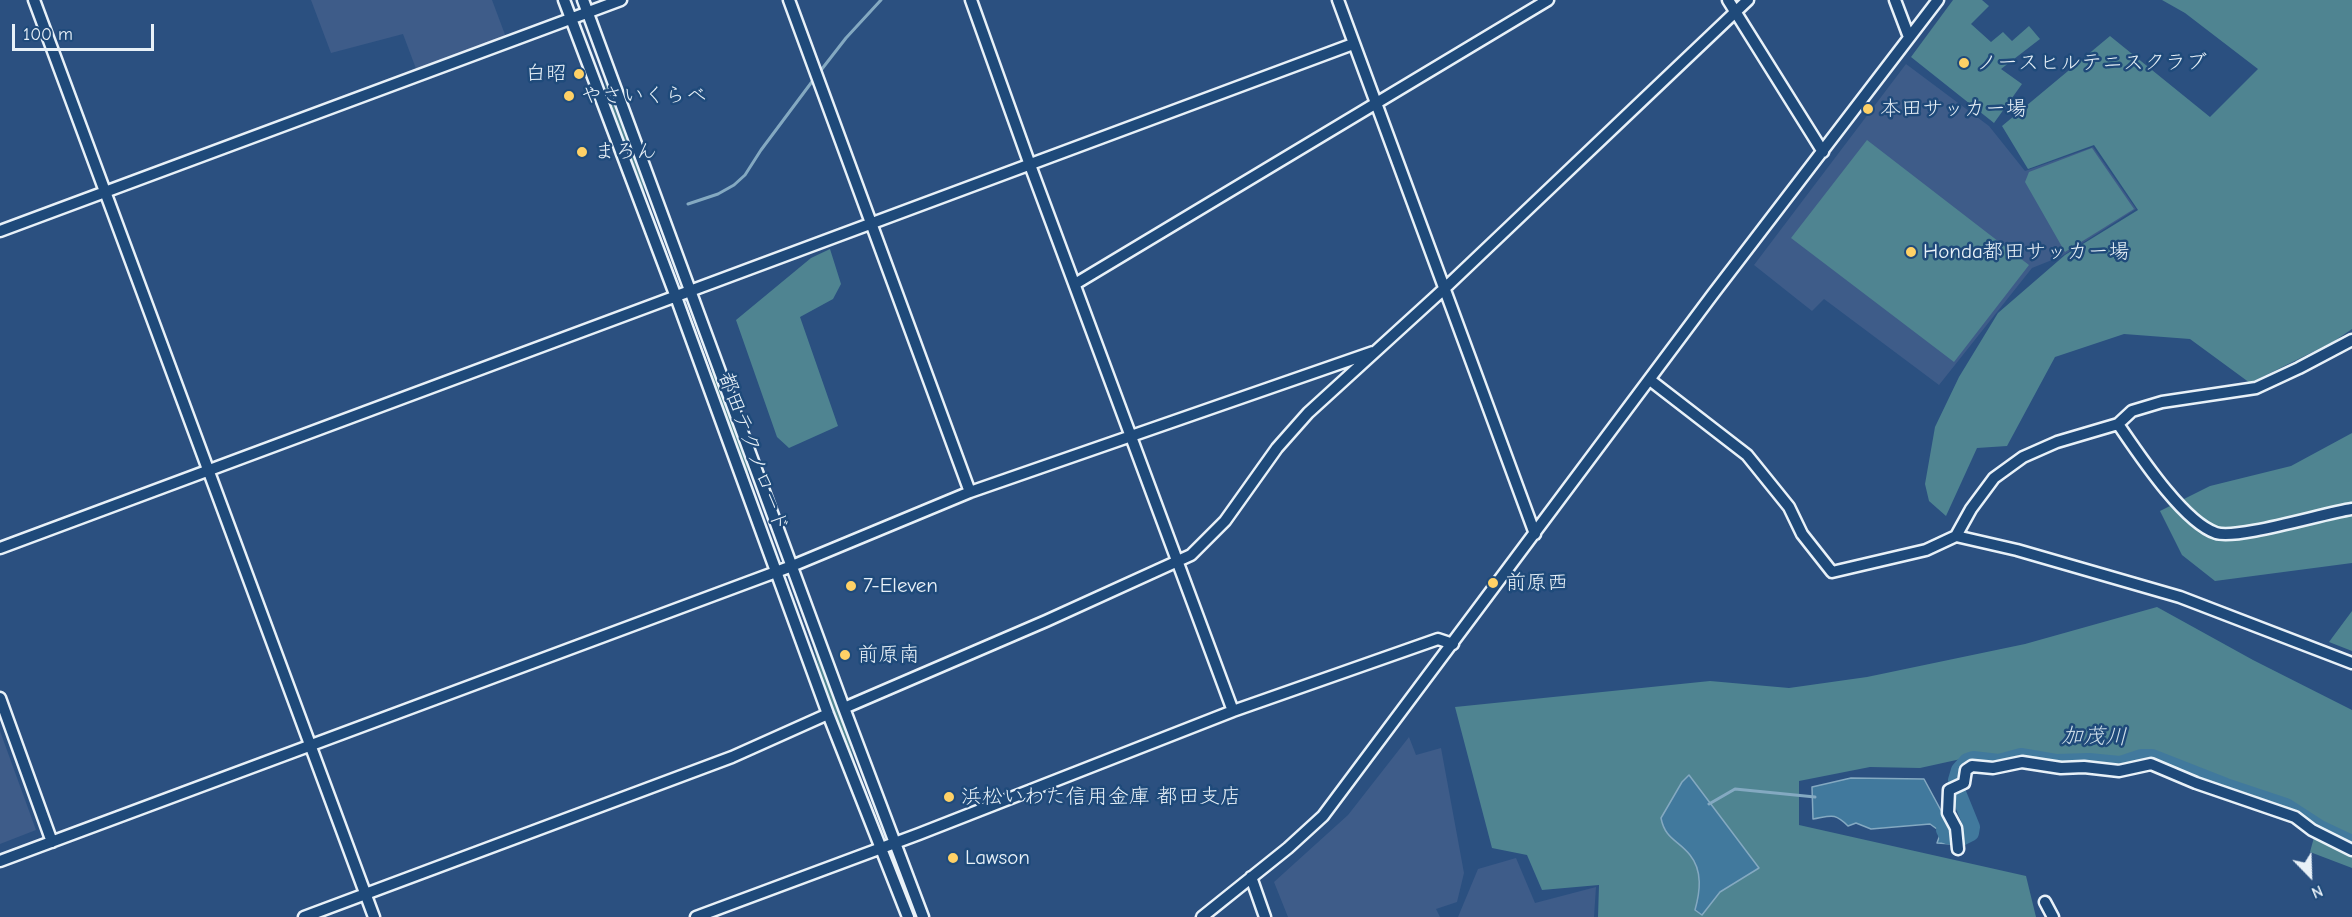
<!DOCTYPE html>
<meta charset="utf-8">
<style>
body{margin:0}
#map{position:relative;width:2352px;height:917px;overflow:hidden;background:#2b5080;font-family:"Comic Neue",sans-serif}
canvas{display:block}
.north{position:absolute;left:2280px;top:845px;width:60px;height:60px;-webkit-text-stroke:4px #1f4a7a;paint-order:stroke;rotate:157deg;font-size:16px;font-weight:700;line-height:24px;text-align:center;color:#e8f1f8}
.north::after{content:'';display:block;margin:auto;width:21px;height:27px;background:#e8f1f8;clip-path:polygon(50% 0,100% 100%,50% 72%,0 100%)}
.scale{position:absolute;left:12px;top:24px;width:142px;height:27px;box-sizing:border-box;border:3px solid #e8f1f8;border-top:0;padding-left:8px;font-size:18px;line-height:21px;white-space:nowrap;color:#e8f1f8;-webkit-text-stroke:4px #1f4a7a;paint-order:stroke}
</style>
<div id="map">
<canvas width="2352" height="917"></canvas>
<div class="north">N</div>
<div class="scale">100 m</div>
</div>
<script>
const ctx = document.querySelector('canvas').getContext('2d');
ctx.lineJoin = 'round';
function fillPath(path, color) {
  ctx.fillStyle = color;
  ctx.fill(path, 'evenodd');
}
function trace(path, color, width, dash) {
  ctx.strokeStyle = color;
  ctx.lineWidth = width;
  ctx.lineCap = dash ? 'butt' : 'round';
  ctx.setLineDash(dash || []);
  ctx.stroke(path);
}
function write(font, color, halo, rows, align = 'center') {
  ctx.font = font + ' "Comic Neue","Klee One",sans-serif';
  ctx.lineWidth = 5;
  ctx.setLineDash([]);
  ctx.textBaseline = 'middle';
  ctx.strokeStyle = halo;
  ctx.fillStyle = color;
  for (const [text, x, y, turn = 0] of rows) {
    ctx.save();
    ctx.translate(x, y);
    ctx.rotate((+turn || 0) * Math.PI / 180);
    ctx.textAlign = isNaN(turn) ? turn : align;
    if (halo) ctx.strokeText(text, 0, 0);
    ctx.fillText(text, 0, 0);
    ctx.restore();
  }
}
fillPath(new Path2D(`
 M311,0H492L507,40L418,74L403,34L331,53Z
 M1906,64L1989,126L2025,171L2093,147L2136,209L2062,256L2032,268L1939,385L1824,299L1812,311L1754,265Z
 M0,731L36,830L0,844Z
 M1409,737L1416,755L1441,748L1464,873L1457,902L1436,909L1440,917H1288L1274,882L1348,815Z
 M1516,858L1535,903L1596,887L1594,917H1458L1478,869Z`), '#3e5c89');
fillPath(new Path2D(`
 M1953,0H1982L1989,6L1971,24L1991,42L2003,32L2012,41L2029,26L2040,39L2001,69L2022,84L1994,123L1911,57Z
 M2162,0H2352V329L2333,342L2250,383L2190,339L2124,334L2055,357L2007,446L1977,448L1946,516L1929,501L1925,484L1935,427L1959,377L1998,313L2065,255L2138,210L2094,145L2028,169L2002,126L2110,36L2210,117L2258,69L2185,13Z
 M604,79L642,181L651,219L616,127Z
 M1867,140L2029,265L1954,362L1791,238Z
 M2092,148L2134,209L2065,252L2025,182L2029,172Z
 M830,249L841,284L833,299L800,317L838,426L789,448L777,437L736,320L811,258Z
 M709,359L746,460L750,481L761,518L720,407Z
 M2352,433V563L2215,581L2182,555L2160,511L2210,486L2291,466Z
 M2157,607L2253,660L2352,710V868L2310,852L2316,830L2149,769L2018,757H1970L1920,768L1870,767L1799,781V825L2026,876L2036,917H1598L1599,885L1542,890L1527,855L1492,848L1455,707L1710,681L1789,688L1867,677L2025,644Z
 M2352,611V651L2329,642Z
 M812,641L846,731L860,781L823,683Z`), '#4f8491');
const water = new Path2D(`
 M1689,775L1759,868L1720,892L1702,915L1695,910C1700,892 1703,871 1690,855C1678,840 1665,839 1661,818L1682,782Z
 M1851,778L1924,779L1951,829L1953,844L1937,843L1941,832L1930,824L1871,829L1856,823L1848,826C1834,812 1831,816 1813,819L1812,787Z`);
fillPath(water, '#41799d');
trace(water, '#84a9c1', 1.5);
trace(new Path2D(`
 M818,74L846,38L881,0
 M688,204L718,194L734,185L745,175L761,150L814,79
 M1709,804L1735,789L1815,797`), '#84a9c1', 3);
trace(new Path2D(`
 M1944,830L1947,836L1961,838L1971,833L1972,827L1957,790L1956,780L1959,770L1967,761L1973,759L1999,762L2021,756L2056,762L2089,761L2120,764L2141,757H2152L2226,786L2286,806L2320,828L2352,843`), '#41799d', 16);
const minor = new Path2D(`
 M34,0L374,917
 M564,0L676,297L828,714L908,917
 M583,0L844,708L923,917
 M789,0L970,492
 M971,0L1030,165L1233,711
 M1338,0L1535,534
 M1728,0L1823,152
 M1895,0L1909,37
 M0,231L621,0
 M1075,284L1548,0
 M1650,380L1747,455L1789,507L1802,534L1832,572L1926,550L1956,536L1971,509L1994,478L2023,457L2057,442L2118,424C2138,453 2183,522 2216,533C2237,540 2324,513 2352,509
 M2118,424L2132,411L2162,402L2256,388L2299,368L2352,340
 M1956,536L2017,550L2180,597L2352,663
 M0,548L1353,44
 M0,698L52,842
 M844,708L1046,621L1191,555L1225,521L1277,448L1308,413L1445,288L1748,0
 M1958,849L1956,828L1948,813L1949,790L1964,783L1966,770L1972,766L1993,768L2022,762L2061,768L2084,767L2119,771L2151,764L2196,783L2295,817L2312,830L2352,850
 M0,861L792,566L970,492L1373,352
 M1251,877L1265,917
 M2045,902L2053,917
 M304,917L732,757L828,714
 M696,917L919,834L1233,711L1438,639L1453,644
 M1202,917L1288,848L1323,816L1713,294L1938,0`);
trace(minor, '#e8f1f8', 15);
trace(minor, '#1f4a7a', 10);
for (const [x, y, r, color] of [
 [1964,63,6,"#ffd166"],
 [579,74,6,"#ffd166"],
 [569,96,6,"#ffd166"],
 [1868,109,6,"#ffd166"],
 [582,152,6,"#ffd166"],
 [1911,252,6,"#ffd166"],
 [1493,583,6,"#ffd166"],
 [851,586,6,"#ffd166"],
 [845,655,6,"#ffd166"],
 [949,797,6,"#ffd166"],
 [953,858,6,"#ffd166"]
]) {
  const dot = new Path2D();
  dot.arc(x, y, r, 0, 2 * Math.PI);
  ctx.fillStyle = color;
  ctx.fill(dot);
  trace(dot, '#1f4a7a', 2);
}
write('21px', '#e8f1f8', '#1f4a7a', [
 ["ノースヒルテニスクラブ",1976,63],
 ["白昭",567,74,"right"],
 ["やさいくらべ",581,96],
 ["本田サッカー場",1880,109],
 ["まろん",594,152],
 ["Honda都田サッカー場",1923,252],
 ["前原西",1505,583],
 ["7-Eleven",863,586],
 ["前原南",857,655],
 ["浜松いわた信用金庫 都田支店",961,797],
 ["Lawson",965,858]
], 'left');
write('21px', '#e8f1f8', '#1f4a7a', [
 ["都田テクノロード",753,452,70]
]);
write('italic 22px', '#cfdfea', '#1f4a7a', [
 ["加茂川",2094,737,1]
]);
</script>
